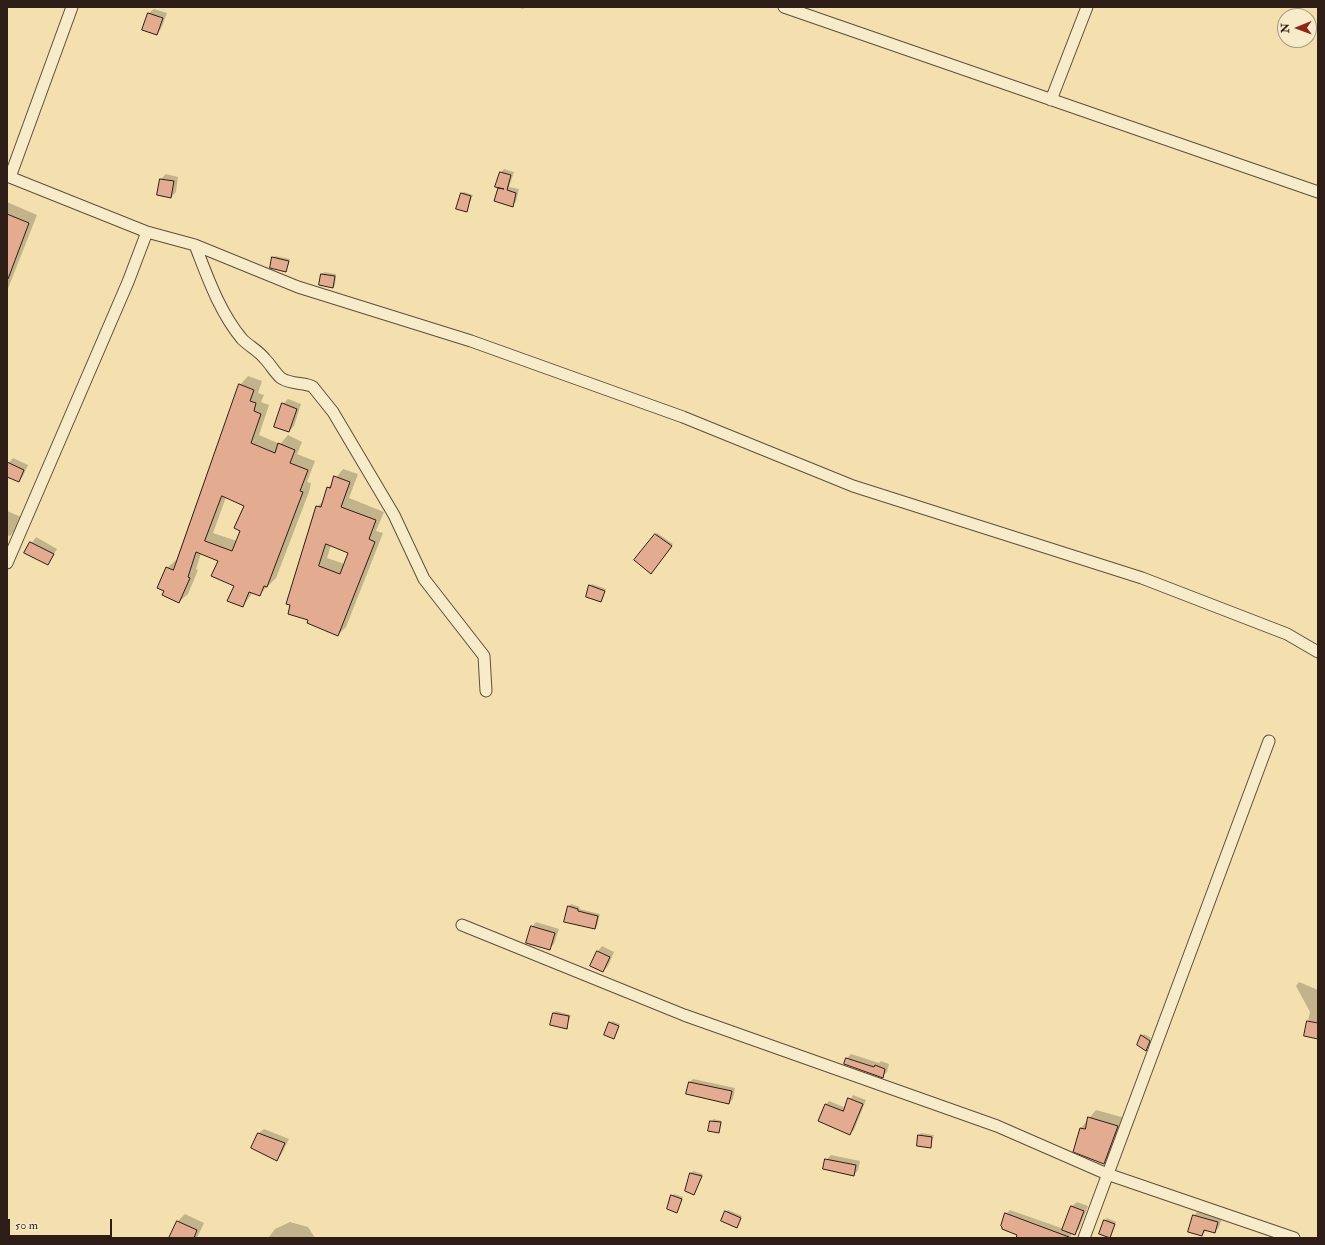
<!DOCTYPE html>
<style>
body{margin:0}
#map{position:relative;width:1325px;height:1245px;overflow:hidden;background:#f3e0ae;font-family:"IM FELL Double Pica",serif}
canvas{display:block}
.frame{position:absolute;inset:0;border:8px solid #2e1d17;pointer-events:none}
.north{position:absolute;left:1277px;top:8px;width:40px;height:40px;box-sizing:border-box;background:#f7ebca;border:1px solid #a79982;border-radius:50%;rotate:269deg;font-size:11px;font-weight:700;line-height:16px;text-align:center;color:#2e1d17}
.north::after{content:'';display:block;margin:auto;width:14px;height:18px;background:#8f2418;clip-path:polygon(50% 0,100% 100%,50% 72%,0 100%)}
.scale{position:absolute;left:8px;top:1219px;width:104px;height:18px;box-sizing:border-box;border:2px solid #2e1d17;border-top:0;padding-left:5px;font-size:12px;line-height:14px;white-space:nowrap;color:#2e1d17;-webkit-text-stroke:3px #f7ebca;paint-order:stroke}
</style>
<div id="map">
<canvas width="1325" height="1245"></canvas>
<div class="frame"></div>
<div class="north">N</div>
<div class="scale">50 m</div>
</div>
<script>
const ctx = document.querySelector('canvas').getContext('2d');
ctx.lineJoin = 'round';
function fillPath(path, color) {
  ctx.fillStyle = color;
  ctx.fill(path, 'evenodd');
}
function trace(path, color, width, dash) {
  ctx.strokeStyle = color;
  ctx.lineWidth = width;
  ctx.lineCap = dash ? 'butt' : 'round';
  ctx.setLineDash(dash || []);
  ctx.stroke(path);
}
fillPath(new Path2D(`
 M518,7H525L523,9Z
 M154,9L167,13L161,29L156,34L143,29L149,13Z
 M504,169L514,172L509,187L519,189L516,202L512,205L499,188L501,172Z
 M166,174L178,177L176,192L171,197L158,194L161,179Z
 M464,192L473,195L466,211L461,194Z
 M7,202L37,215L7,291Z
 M275,256L290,259L286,271L273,258Z
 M324,272L336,274L335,285L333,287L322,274Z
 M248,376L262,381L258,393L264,395L261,402L269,405L259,435L280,444L288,435L302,442L297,454L315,461L307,482L311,483L309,492L276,578L259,595L253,592L243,606L235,585L219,560L201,553L196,569L198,570L188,594L179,602L165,590L167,568L176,560H177L240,385ZM226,497L245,506L242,530L237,541L213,533Z
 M288,399L301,404L294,426L289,431L283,404Z
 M13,458L28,465L23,476L19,481L7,476V465Z
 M343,469L358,474L349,498L384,512L376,531L383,533L346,627L338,635L308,622L317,507L324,500L328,488ZM331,545L349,552L345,564L327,558Z
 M7,511L21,517L14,531L10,536L7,535Z
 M657,533L673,544L653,570L655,535Z
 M36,537L57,549L48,564L25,553Z
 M592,584L606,589L600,601L590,586Z
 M571,904L580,907L579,909L600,914L597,926L595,928L569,906Z
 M536,922L559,929L554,944L549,949L532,927Z
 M602,946L614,952L608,966L603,971L591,965L598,951Z
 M1299,982L1318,990V1038L1305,1035L1310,1012L1296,986Z
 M556,1011L571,1015L566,1027L553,1013Z
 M612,1021L620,1024L614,1038L610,1023Z
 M1144,1034L1151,1038L1146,1049L1142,1036Z
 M851,1054L879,1063L881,1061L889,1064L887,1072L882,1077L847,1058Z
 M693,1079L735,1088L733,1099L729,1103L689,1083Z
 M853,1095L866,1100L854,1130L850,1133L826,1104L829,1101L846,1108Z
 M1096,1110L1125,1118L1111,1155L1104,1162L1081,1128Z
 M713,1119L722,1121L718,1132L709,1130Z
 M264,1129L289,1139L281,1155L276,1160L252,1148L259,1133Z
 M921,1133L934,1135L930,1147L919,1135Z
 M831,1155L860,1161L858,1170L854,1175L826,1160Z
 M693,1171L703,1174L694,1194L691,1173Z
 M674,1194L683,1197L677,1212L672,1196Z
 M1077,1202L1088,1206L1079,1229L1074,1234L1072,1233L1070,1238H1017L1018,1235L1006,1214L1010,1210L1064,1229L1072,1206Z
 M728,1210L742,1216L737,1227L726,1212Z
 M1198,1211L1222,1218L1219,1227L1215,1232L1207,1230L1202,1235L1194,1216Z
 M185,1214L204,1223L197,1238H170L177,1222Z
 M1107,1218L1116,1222L1109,1237L1105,1220Z
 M290,1222L308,1227L315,1238H268L275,1229Z`), '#0003');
const building = new Path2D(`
 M148,13L163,18L157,35L142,30Z
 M500,172L511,175L507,190L516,193L513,207L494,201L498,188L504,189L495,187Z
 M160,179L174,181L171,198L157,195Z
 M461,193L471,196L467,212L456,209Z
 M7,214L29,223L8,279H7Z
 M272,257L289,261L286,272L270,268Z
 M321,274L335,276L333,288L319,285Z
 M239,384L254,390L250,401L256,403L254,411L261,414L251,443L275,453L278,443L295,450L290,463L308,470L300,491L303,492L267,587L264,586L260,596L249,592L243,607L227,601L234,586L211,576L218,561L196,552L188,577L190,578L179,603L162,595L164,591L157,588L166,567L173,570ZM222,496L244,506L234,528L240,531L232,551L205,541Z
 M282,403L297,409L289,432L274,427Z
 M7,462L24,470L19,482L7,477Z
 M334,476L350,482L341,507L376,520L369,539L375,542L338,636L307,623L308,620L288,614L290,605L286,604L316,506L321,507L327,487L330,488ZM326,544L348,553L340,574L319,566Z
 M655,534L672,546L651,574L634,560Z
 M30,542L54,554L48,565L24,553Z
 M589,585L605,591L601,602L586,597Z
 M568,906L578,909V911L598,916L595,929L564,922Z
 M531,926L555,933L550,950L526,943Z
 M597,951L610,957L603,972L590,966Z
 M553,1013L569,1016L567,1029L550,1025Z
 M1307,1021L1318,1023V1039L1304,1036Z
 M609,1022L619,1026L614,1039L604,1035Z
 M1141,1035L1150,1041L1146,1051L1137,1045Z
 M846,1058L874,1067L875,1065L885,1069L883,1078L844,1064Z
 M689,1082L732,1091L729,1104L686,1094Z
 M848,1098L863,1104L850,1135L818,1121L825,1104L843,1111Z
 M1088,1117L1118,1126L1104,1164L1073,1152L1080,1128L1085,1129Z
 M710,1121L721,1122L719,1133L708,1131Z
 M258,1133L285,1143L277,1161L251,1148Z
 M918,1135L932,1137L931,1148L917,1146Z
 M825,1159L856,1165L854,1176L823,1169Z
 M690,1173L702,1176L694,1195L685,1191Z
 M671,1195L682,1199L677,1213L667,1209Z
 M1071,1206L1084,1211L1075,1235L1062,1230Z
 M725,1211L741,1218L737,1228L721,1221Z
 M1005,1213L1069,1237V1238H1016L1017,1235L1002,1229V1227L1001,1226Z
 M1193,1215L1218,1222L1215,1233L1204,1230L1202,1236L1188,1232Z
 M1104,1220L1115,1224L1110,1238L1099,1234Z
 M177,1221L197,1230L194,1238H169Z`);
fillPath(building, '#e3ab90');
trace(building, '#2e1d17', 1);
const minor = new Path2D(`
 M784,7L1318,192
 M1051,100L1087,7
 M7,176L147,232L195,245L298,287L471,341L683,417L853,486L1142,578L1287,634L1318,652
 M10,177L72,7
 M195,245C208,278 219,311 242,339C249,346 259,351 265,359C271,365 274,372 281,378C291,385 306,382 313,387L333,412L394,515L424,579L484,656L486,691
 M7,563L128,282L147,232
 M462,925L684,1015L997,1126L1107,1174L1294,1238
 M1084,1238L1269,741`);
trace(minor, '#5f4e3d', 13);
trace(minor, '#f7ebca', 11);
</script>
